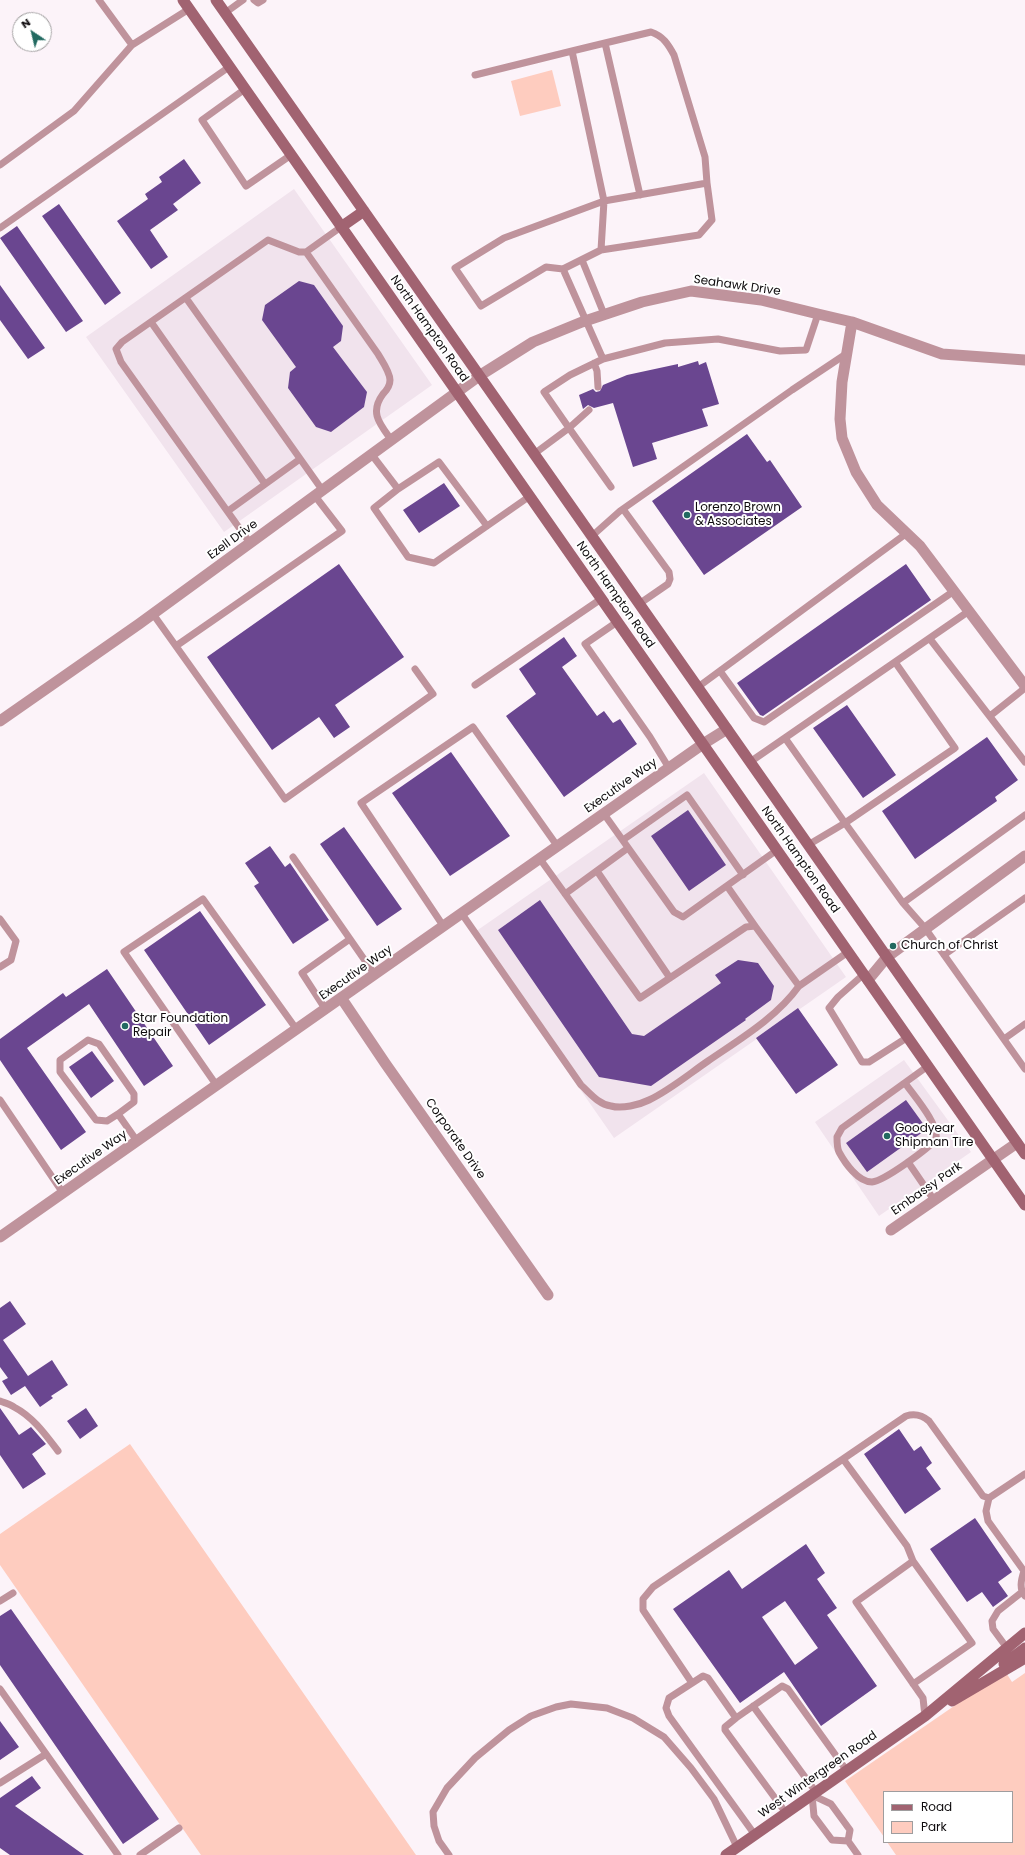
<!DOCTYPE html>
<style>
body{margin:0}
#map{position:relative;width:1025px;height:1855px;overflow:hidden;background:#fcf3f9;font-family:Poppins,sans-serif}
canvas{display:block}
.legend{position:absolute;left:883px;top:1791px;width:130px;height:52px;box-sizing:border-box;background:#fff;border:1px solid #9f9d9e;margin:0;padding:5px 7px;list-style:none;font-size:12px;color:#0e0b0d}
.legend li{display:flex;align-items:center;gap:8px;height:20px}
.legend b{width:20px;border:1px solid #9f9d9e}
.north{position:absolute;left:12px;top:12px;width:40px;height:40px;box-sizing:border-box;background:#fff;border:1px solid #9f9d9e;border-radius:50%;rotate:325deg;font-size:11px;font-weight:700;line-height:16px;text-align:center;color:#0e0b0d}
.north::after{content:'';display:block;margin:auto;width:14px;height:18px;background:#226a61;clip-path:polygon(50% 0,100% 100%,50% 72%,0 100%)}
</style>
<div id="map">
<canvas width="1025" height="1855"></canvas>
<ul class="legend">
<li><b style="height:5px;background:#a16371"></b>Road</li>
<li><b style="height:11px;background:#feccbf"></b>Park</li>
</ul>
<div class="north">N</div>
</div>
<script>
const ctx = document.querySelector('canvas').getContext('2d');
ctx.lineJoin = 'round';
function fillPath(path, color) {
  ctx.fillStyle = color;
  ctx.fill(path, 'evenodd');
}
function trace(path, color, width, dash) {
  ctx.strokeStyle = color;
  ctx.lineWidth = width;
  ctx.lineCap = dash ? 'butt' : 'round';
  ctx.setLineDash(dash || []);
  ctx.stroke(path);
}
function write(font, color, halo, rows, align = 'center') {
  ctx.font = font + ' Poppins,sans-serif';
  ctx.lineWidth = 4;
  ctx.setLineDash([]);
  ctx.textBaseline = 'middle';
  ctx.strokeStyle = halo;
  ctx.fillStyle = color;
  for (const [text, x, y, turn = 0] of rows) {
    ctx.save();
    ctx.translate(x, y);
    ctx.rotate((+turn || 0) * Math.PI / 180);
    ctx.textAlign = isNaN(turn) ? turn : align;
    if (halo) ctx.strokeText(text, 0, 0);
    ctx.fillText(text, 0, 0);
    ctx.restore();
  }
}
fillPath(new Path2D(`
 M294,189L432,385L224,532L86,337Z
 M704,773L846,977L614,1138L472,934Z
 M904,1060L971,1152L879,1216L815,1122Z`), '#f1e3ed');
fillPath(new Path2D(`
 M552,70L561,106L520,116L511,81Z
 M130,1444L416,1855H201L0,1565V1534Z
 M1005,1671L1012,1682L1025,1673V1855H896L887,1842H1012V1792H884V1837L845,1781Z`), '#feccbf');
fillPath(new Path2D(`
 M184,159L201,183L173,204L178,210L150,230L168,257L151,269L117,221L148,199L145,194L162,182L159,177Z
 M59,204L121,293L105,305L42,216Z
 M17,226L83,321L66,332L0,238Z
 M299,281L314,285L343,326L341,341L333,347L367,392L364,407L331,432L316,427L288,388L290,372L296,367L262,320L265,305Z
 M0,285L45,348L28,359L0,320Z
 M698,361L699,365L706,362L719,404L702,409L708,426L652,443L657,459L633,467L613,403L594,408L588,405L583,409L579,395L593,389L596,392L600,391L603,385L627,375L678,364V367Z
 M747,434L767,462L770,460L802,507L704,575L652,501Z
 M444,483L460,506L419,533L403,510Z
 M339,564L404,657L335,705L350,727L334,738L319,717L272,750L207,657Z
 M906,564L931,600L763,716L760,715L737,683Z
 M564,637L577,656L562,667L597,716L604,711L613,723L620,719L637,744L564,797L506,716L536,694L519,669Z
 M847,705L896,775L863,798L813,728Z
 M987,737L1018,780L995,797L997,801L915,859L882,811Z
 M451,752L510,836L450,876L392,793Z
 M688,810L726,865L689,891L651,836Z
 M344,827L402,909L377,926L320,844Z
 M270,846L285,867L290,863L329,920L293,944L254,886L259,883L245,863Z
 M540,900L632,1034L644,1036L721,983L715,975L738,960L758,963L774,986L771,1000L745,1019L746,1020L651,1086L599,1077L498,930Z
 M200,911L266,1005L209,1045L144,950Z
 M107,969L173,1066L144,1086L89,1004L27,1048L86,1132L61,1150L0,1060V1039L63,993L66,997Z
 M798,1008L838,1065L796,1094L756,1038Z
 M92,1051L114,1081L91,1098L69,1067Z
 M906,1100L927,1129L867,1172L846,1143Z
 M10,1301L26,1324L3,1340L28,1376L52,1360L68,1385L51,1396L53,1398L40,1407L25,1386L11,1395L2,1381L8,1378L0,1367V1308Z
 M0,1408L19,1435L31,1427L46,1444L32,1454L46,1474L23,1489L0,1455Z
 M86,1408L98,1426L80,1439L67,1421Z
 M899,1429L914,1451L921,1446L932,1463L926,1468L941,1489L905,1514L864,1454Z
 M975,1518L1012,1572L998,1582L1008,1596L993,1607L982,1592L967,1602L930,1549Z
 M806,1544L825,1573L817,1579L837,1608L827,1615L877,1686L821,1726L784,1672L740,1703L673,1609L729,1570L742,1589ZM785,1601L818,1648L795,1665L762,1617Z
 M11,1609L159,1819L123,1844L0,1665V1616Z
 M0,1721L19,1747L0,1760Z
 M32,1776L41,1788L15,1806L84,1855H10L0,1848V1798Z`), '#6a4690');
trace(new Path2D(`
 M99,0L132,45
 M254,0L258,3L263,0
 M225,13L243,0
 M572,51L605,43
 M475,75L572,51L604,201L707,183L712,220L699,235L601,250L604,201L504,238L455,268L481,306L546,267L563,269L601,250
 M245,89L202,120L246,186L291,155
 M0,165L74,111L132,45L189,9
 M640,195L605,43L651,32C663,36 668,44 674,55L705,157L707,183
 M0,228L229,67
 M306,252L378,354C382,361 390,372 390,380C390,385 387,390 383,394C369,413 380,424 392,441
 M582,260L604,314
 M186,298L323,491
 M151,322L265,484
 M603,359L665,343L718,339L780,351L806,350L818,314
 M594,363L597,371L598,387
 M589,410L569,428L611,487
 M534,454L569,428L544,392L570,375L603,359L563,269
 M372,455L398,489L374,508L408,557L434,563L530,496
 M398,489L439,462L487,526
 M623,509L669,572L670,579L668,584L639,604
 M228,511L300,459
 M592,536L620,511L792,390L846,354
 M250,543L121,362L116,349L122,342L268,240L299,252H306L341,227
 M153,614L285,799L433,694L415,669
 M617,622L585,644L650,737L669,768
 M930,639L1025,762
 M176,646L342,531L315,496
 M895,662L955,748L845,823L903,903L925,928L1025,1069
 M720,671L754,718L764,722L954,591
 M475,685L601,599
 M698,687L907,533
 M990,716L1025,688
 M785,738L845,823L808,845
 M750,762L969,611
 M604,814L674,912L683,917L777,850
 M623,840L687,795L743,875
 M293,857L350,939
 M540,859L640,998L746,927L755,926L799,986L848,952
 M597,871L670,978
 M727,886L755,926
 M565,894L628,848
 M903,903L1025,815
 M462,914L581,1085C590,1093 598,1104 611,1106C622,1109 639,1105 649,1100C670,1090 689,1074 708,1061C740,1039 776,1018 799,986
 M0,919L16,941L11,960L0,967
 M444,927L361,803L473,727L558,847
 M944,955L1025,898
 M864,974L838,997L829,1008L862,1062H869L908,1037
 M326,1010L302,973L350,939L375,975
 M1004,1039L1025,1024
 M905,1083C914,1096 939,1124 936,1139C928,1149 884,1181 872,1182C858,1182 845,1163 839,1152C837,1148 837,1141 837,1137L842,1128L928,1066
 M217,1086L124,952L203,899L297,1030
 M0,1100L63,1193
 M118,1114L107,1121L96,1120L60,1072V1060L88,1040L99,1044L134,1094V1102L118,1114L137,1141
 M908,1162L934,1200
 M0,1401C5,1403 10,1404 14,1407C33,1417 45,1434 58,1451
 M989,1498L986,1511L988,1521L1024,1571C1021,1580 1019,1589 1025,1596
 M913,1561L907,1546L843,1459L906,1416C915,1413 922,1415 929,1421L983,1496L989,1498L1025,1474
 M0,1601L13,1593
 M1007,1648L993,1629L992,1621L998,1611L1022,1592
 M692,1683L643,1610V1599L653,1587L843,1459
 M913,1684L972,1643L913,1561L856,1602L923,1698L925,1716
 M0,1689L118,1855
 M753,1706L816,1792
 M736,1718L725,1727V1730L786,1813
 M0,1783L46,1754
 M812,1795L831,1804L850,1830L848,1841L858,1855
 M812,1795L814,1816L832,1840L848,1841
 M755,1835L669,1716L666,1708L669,1698L703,1676L708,1678L736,1718L782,1686L788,1689L847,1771
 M140,1855L179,1828
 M449,1855L439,1841L434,1826L433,1812L447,1788L475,1758L509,1730L531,1716L556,1707L571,1704L607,1708L633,1718L664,1737L691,1768L714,1799L737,1847`), '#bf939c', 7);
trace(new Path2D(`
 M852,322L842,382L840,419L842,438L856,472L877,505L920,546L1025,686
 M0,721L139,624L479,376L533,342L582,322L642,302L691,291L761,300L818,314L852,322L942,354L1025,360
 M868,980L887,957L1025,856
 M342,999L385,1063L548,1295
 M891,1230L1017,1143
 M0,1237L703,744L727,729`), '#bf939c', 11);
trace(new Path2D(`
 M183,0L1025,1205
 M216,0L1025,1154
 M341,227L364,211
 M1004,1664L1025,1648
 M952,1701L1025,1658
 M726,1855L925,1716L1025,1633`), '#a16371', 11);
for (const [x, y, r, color] of [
 [687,515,4,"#226a61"],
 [893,946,4,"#226a61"],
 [125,1026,4,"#226a61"],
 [887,1136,4,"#226a61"]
]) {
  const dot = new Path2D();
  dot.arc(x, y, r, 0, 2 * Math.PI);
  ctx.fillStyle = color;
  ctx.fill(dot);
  trace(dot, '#fff', 1.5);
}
write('12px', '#0e0b0d', '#fff', [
 ["Seahawk Drive",737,286,8],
 ["North Hampton Road",429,329,55],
 ["Ezell Drive",233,540,-36],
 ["North Hampton Road",615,595,55],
 ["Executive Way",621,786,-35],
 ["North Hampton Road",800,860,55],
 ["Executive Way",356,973,-35],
 ["Corporate Drive",455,1139,55],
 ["Executive Way",91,1158,-35],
 ["Embassy Park",927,1189,-35],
 ["West Wintergreen Road",818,1775,-35]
]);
write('12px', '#0e0b0d', '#fff', [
 ["Lorenzo Brown",695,508],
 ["& Associates",695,522],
 ["Church of Christ",901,946],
 ["Star Foundation",133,1019],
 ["Repair",133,1033],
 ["Goodyear",895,1129],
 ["Shipman Tire",895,1143]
], 'left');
</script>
